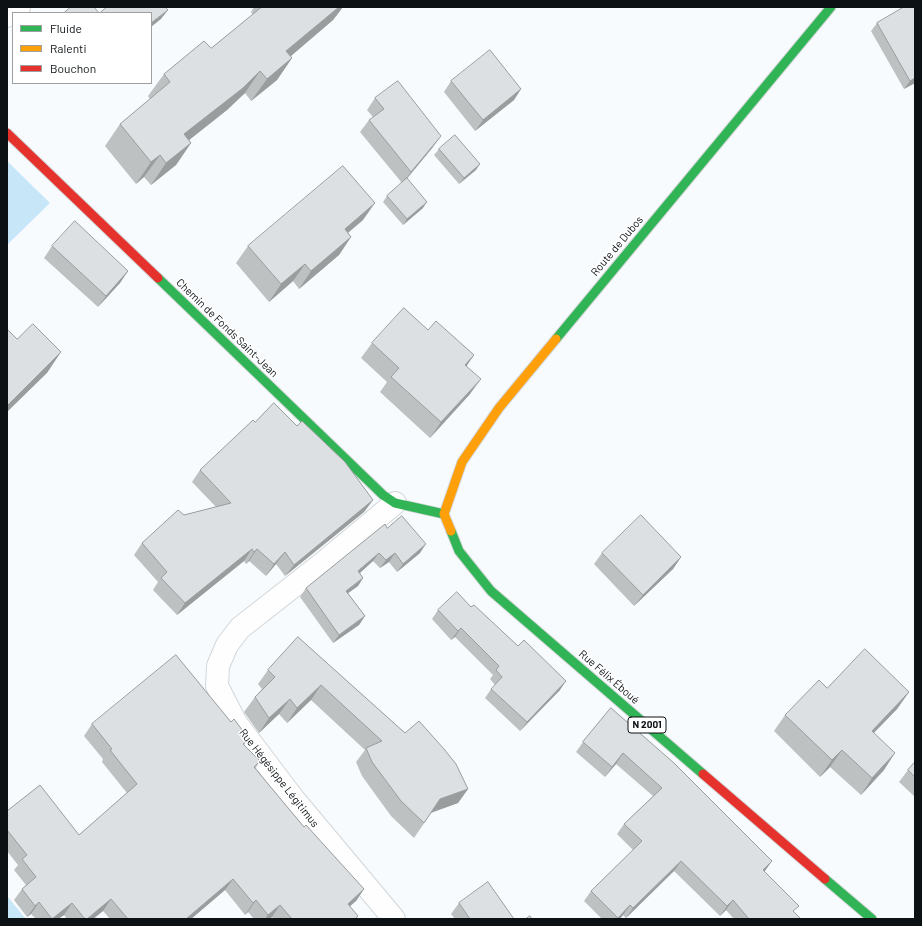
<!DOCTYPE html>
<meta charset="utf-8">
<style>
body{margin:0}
#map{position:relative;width:922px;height:926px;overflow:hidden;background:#f8fbfd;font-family:Barlow,sans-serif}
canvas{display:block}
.frame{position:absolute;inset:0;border:8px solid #0c1114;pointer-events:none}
.legend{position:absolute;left:12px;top:12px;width:140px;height:72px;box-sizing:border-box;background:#fff;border:1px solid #9ea0a1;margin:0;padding:5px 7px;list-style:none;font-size:12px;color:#0c1114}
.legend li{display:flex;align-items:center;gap:8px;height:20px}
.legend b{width:20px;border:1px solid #9ea0a1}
</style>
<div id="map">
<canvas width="922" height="926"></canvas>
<div class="frame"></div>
<ul class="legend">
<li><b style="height:5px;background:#30b455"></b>Fluide</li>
<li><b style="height:5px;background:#ff9f0a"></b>Ralenti</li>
<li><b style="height:5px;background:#e5322d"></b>Bouchon</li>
</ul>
</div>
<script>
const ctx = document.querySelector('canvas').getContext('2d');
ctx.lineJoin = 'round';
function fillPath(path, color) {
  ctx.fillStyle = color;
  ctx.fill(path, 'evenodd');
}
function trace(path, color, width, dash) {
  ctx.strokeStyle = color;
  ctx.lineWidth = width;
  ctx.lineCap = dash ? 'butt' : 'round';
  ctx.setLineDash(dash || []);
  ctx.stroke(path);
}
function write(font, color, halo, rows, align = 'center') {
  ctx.font = font + ' Barlow,sans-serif';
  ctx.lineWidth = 3;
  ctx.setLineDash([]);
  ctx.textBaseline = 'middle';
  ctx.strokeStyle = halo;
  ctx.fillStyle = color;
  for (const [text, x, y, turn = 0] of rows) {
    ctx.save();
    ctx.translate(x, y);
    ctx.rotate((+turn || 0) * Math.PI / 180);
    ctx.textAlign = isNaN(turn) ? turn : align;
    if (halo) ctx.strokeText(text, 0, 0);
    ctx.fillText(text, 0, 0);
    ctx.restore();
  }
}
fillPath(new Path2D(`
 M7,161L50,203L7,245Z
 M7,896L26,919H7Z`), '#c7e7f9');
const street = new Path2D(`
 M7,16L19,7
 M394,919L292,797L236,723L217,686L218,666L227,645L240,628L323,563L395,503`);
const fast = new Path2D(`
 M158,278L383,495L395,503L444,514
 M556,339L831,7
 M451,531L459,551L491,591L703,774
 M825,879L872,919`);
const slow = new Path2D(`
 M451,531L444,514L462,462L499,408L556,339`);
const jam = new Path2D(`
 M7,133L158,278
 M703,774L825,879`);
trace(street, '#d2d6d8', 24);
trace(fast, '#d2d6d8', 11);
trace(slow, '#d2d6d8', 11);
trace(jam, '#d2d6d8', 11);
trace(street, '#fefeff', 22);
trace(fast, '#30b455', 9);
trace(slow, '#ff9f0a', 9);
trace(jam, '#e5322d', 9);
fillPath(new Path2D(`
 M254,7H343L333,20L291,56L292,58L277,80L251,101L245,93L227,110L189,140L191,143L176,165L151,185L144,177L136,184L105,146L120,124L150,99L148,96L164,74L211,48L253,15L251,12Z
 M915,7V83L904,89L871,31L877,23Z
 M451,81L521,89L514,100L475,131L444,92Z
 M375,98L433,147L407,179L423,208L403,225L383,202L387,196L402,183L360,132L369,120L373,117L367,110Z
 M439,149L476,170L459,184L434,155Z
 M363,220L348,233L351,237L339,255L299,289L293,281L269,302L236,263L248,246Z
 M52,246L128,271L120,283L98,307L44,258Z
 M428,330L474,355L466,366L470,394L430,438L380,392L387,382L361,358L372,343Z
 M200,470L373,500L364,512L285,576L276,564L266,576L249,561L246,564L244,561L177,615L153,590L158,582L134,555L142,543L184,515L216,507L192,482Z
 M387,528L420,553L397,572L389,562L380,568L373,561L360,573L363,578L358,586L348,593L365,616L359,625L333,643L300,597L306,588Z
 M602,553L681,557L673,569L634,606L594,564Z
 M471,607L560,690L520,731L485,698L491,689L495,685L490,679L493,675L455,637L451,640L432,619L438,610Z
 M298,637L405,733L468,789L458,803L431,813L414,838L391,816L362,776L356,762L365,750L311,700L287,723L279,714L259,733L244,712L255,697L262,689L258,684L268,670Z
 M827,688L909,692L897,709L874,733L884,770L861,795L830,767L820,777L774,731L785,715Z
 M611,708L765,872L794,912L801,919H734L726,910L720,916L674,871L626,918L623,915L620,919H602L584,901L591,891L633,850L617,834L624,824L653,796L616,764L605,777L576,752L583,742Z
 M231,722L249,739L244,745L260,761L255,769L304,827L364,889L356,901L350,906L356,919H274L272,917L269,919H254L248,912L245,915L225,890L191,919H110L103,911L93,919H67L64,915L58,919H36L31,914L27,917L14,900L22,889L26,885L14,870L18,865L7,851V811L79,835L127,793L102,762L103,759L84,736L92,724Z
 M915,762V797L899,782L908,770Z
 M459,903L514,919H455L451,914Z`), '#bdc1c2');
fillPath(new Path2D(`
 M339,7H343L333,20L271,73L286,51Z
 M168,10L161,19L151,27V23Z
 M292,58L277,80L251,101L267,79Z
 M260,71L245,93L227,110L169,156L184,134Z
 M915,78V83L904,89L910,81Z
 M521,89L514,100L475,131L483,120Z
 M441,136L433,147L402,184L411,172Z
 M191,143L176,165L151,185L166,163Z
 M160,155L144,177L136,184L151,162Z
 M480,164L476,170L459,184L464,178Z
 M427,202L423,208L403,225L407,219Z
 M375,203L363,220L332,246L345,229Z
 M351,237L339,255L299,289L311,271Z
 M305,264L293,281L269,302L281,284Z
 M128,271L120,283L98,307L106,296Z
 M61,352L47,373L7,412V406Z
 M474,355L464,370L465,365Z
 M481,379L470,394L430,438L441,422Z
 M373,500L364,512L285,576L294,565Z
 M426,544L420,553L397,572L403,564Z
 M252,549L244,561L177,615L185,603Z
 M257,549L249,561L246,564L254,552Z
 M285,552L276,564L266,576L274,564Z
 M379,553L373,561L352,580L358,571Z
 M395,553L389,562L380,568L386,560Z
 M681,557L673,569L634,606L643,595Z
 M363,578L358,586L340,599L346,591Z
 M365,616L359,625L333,643L339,635Z
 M461,628L455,637L451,640L458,631Z
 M566,681L560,690L520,731L527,722Z
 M321,685L311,700L287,723L297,708Z
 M909,692L897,709L860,747L872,731Z
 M290,699L279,714L259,733L269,718Z
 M842,750L830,767L820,777L832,760Z
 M623,753L616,764L605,777L612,767Z
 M895,753L884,770L861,795L872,778Z
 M468,789L458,803L430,813L440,799Z
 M681,861L674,871L626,918L633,908Z
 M772,861L765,871L756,880L763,870Z
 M233,879L225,890L191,919H186Z
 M364,889L356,901L340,915L348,904Z
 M111,899L103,911L93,919H87Z
 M256,900L248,912L245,915L253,903Z
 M733,900L726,910L720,916L727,906Z
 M39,902L31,914L27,917L35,906Z
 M72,903L64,915L58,919H52Z
 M280,905L272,917L269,919H265L268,915Z
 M630,905L623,915L620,919H617Z`), '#9a9d9e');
const building = new Path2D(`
 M71,7H94L99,13H64Z
 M107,7H165L168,10L151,23V13H100Z
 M262,7H339L286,51L292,58L267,79L260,71L243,88L184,134L191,143L166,163L160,155L151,162L120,124L170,82L164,74L204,41L211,48Z
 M904,7H915V78L910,81L877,23Z
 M490,50L521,89L483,120L451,81Z
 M398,81L441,136L411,172L369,120L384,109L375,98Z
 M455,135L480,164L464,178L439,149Z
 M343,166L375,203L345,229L351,237L311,271L305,264L281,284L248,246Z
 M407,178L427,202L407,219L387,196Z
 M75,221L128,271L106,296L52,246Z
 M404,308L428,330L436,321L474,355L465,365L481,379L441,422L391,377L399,368L372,343Z
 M33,324L61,352L7,406V329L17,339Z
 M274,403L297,426L302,421L345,462L373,500L294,565L285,552L274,564L257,549L254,552L252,549L185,603L161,578L167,572L142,543L178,510L184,515L231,503L200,470L253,420L255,422Z
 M641,515L681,557L643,595L602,553Z
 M402,516L426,544L403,564L395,553L386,560L379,553L358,571L363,578L346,591L365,616L339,635L306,588L385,524L387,528Z
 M457,592L471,607L474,605L518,646L524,640L566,681L527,722L491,689L502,677L496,670L499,666L461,628L458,631L438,610Z
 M298,637L405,733L419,721L444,749L456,764L468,789L440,799L424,823L401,801L372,762L366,748L382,741L321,685L297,708L290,699L269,718L255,697L275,677L268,670Z
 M865,649L909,692L872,731L895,753L872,778L842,750L832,760L785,715L819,680L827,688Z
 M176,655L231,722L234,719L249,739L243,744L260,761L254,767L304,827L306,825L364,889L348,904L358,916L355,919H292L280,905L268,915L256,900L253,903L233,879L186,919H128L111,899L87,919H85L72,903L52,919L39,902L35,906L22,889L36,877L22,859L27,855L7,830V817L8,816L7,814V811L40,785L79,835L137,784L110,750L112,749L92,724Z
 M611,708L674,763L772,861L763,870L799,906L793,911L801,919H749L733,900L727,906L681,861L633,908L630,905L618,918L591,891L642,841L624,824L662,788L623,753L612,767L583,742Z
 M915,762V777L908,770Z
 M488,882L514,919H470L459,903Z
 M530,916L532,919H526Z`);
fillPath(building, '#dce0e2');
trace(building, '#9a9d9e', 1);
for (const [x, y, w] of [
 [647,725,38]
]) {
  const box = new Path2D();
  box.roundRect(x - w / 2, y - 8, w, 16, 3);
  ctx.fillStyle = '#fff';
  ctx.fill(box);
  trace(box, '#0c1114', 1);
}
write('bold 10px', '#0c1114', null, [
 ["N 2001",647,725]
]);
write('11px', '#0c1114', '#fff', [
 ["Route de Dubos",617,246,-50],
 ["Chemin de Fonds Saint-Jean",227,328,44],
 ["Rue Félix Éboué",609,677,41],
 ["Rue Hégésippe Légitimus",279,778,52]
]);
</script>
